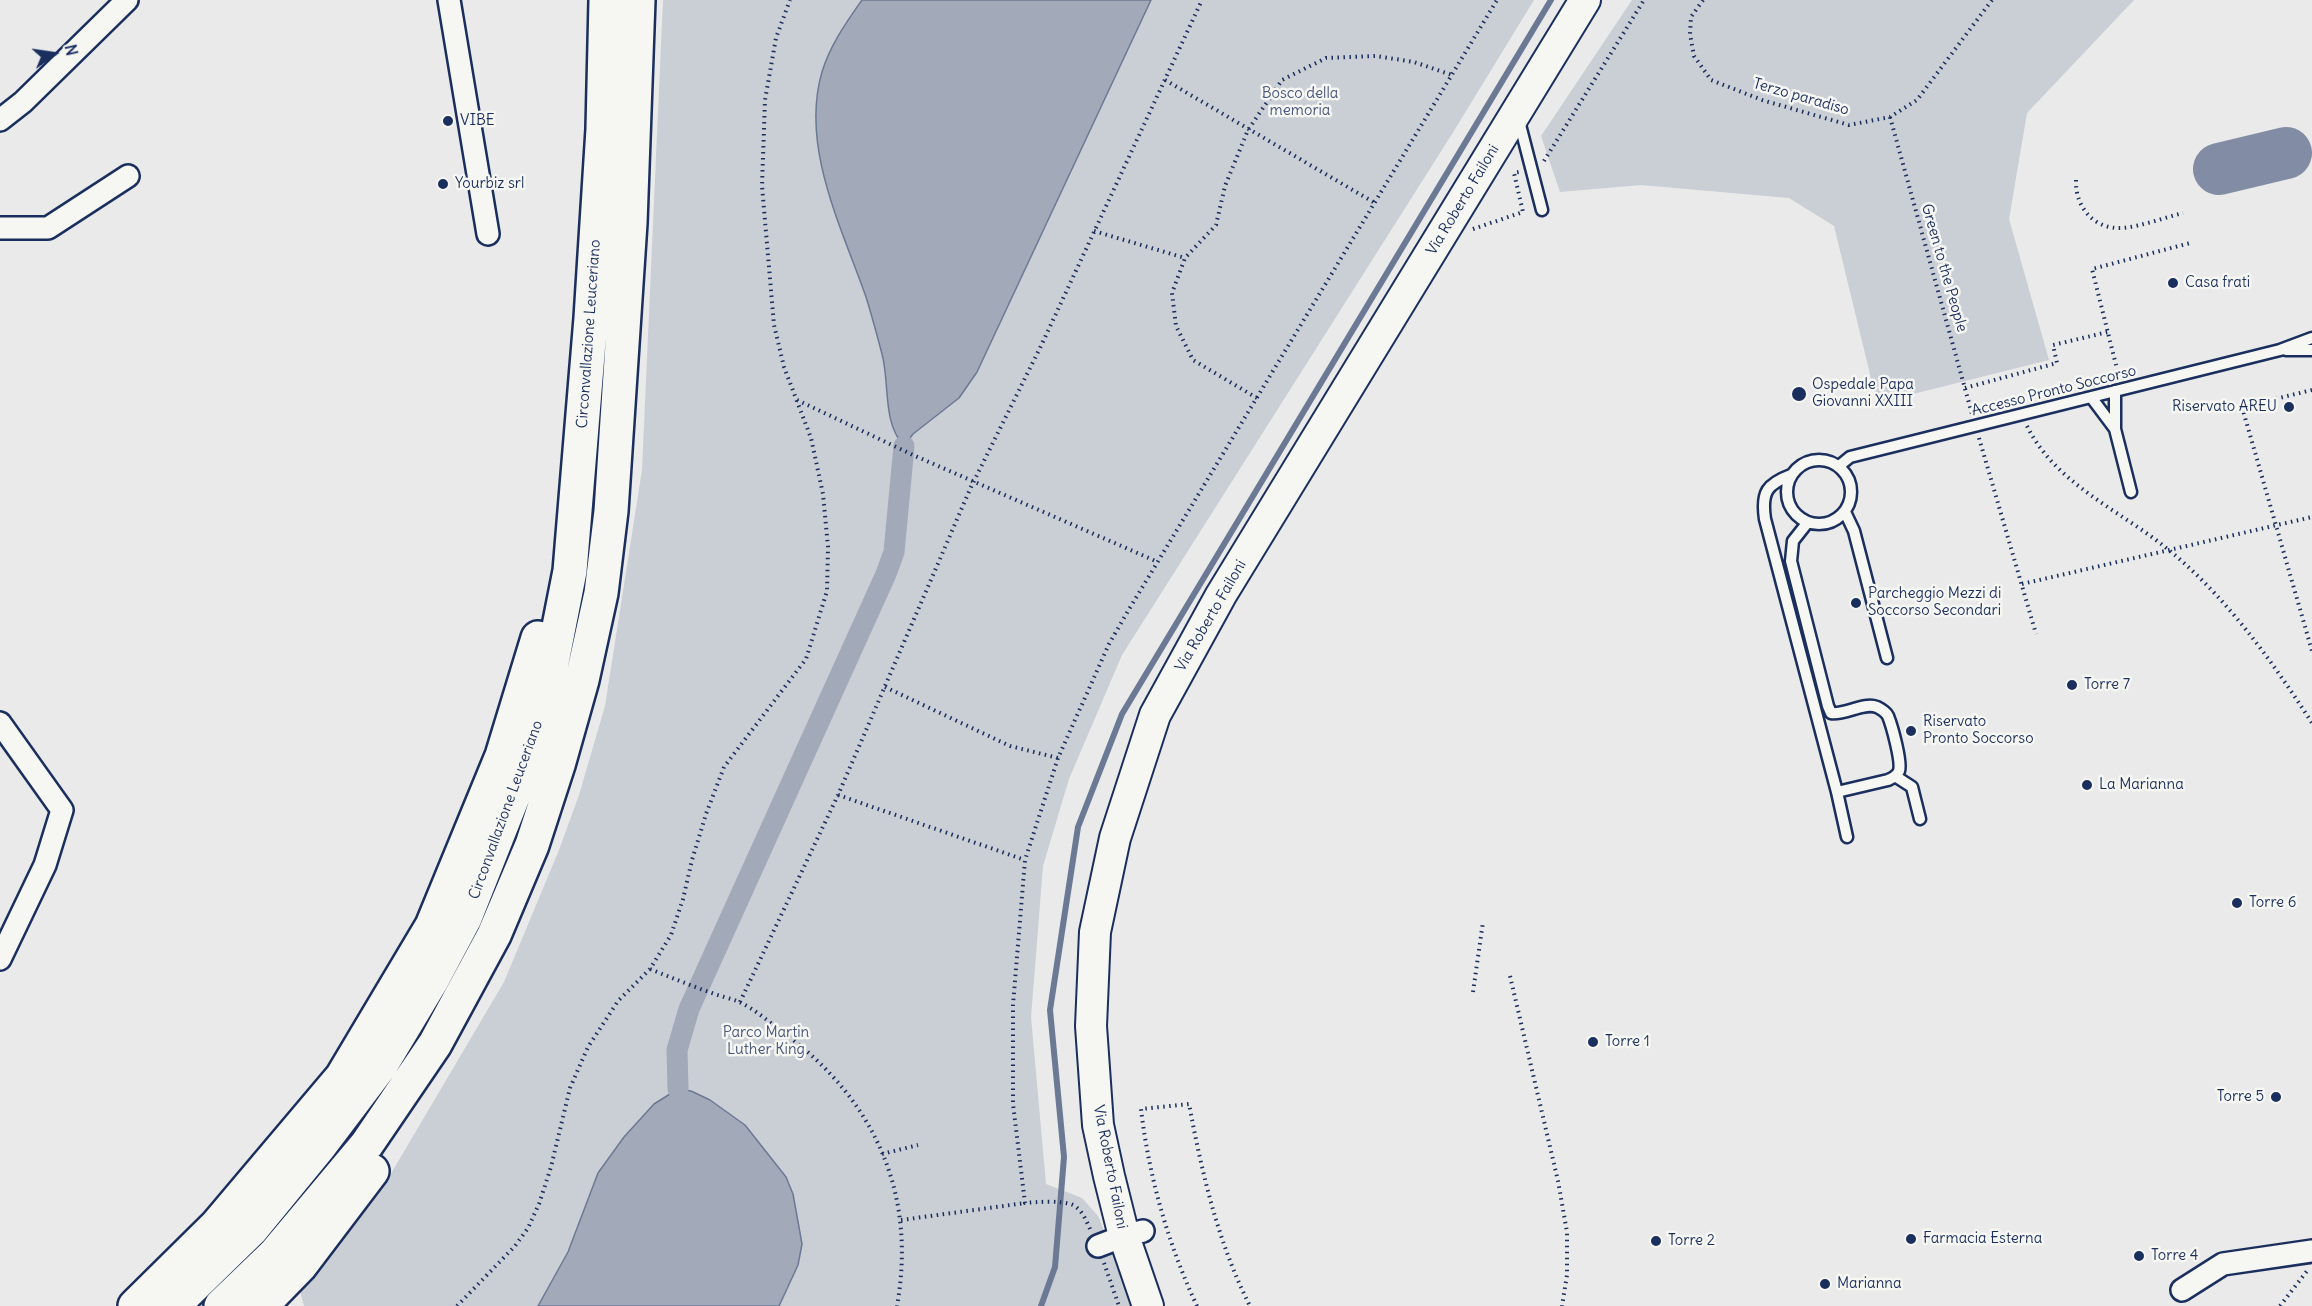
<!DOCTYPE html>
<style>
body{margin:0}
#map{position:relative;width:2312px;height:1306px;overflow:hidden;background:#e9eae9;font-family:Delius,sans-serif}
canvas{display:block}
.north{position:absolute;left:24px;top:24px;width:60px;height:60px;-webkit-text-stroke:4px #f6f6f2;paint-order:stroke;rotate:77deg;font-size:16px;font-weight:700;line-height:24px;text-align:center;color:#1b2f5e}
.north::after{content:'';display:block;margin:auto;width:21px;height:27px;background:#1b2f5e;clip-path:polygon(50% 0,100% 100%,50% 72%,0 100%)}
</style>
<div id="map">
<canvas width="2312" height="1306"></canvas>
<div class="north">N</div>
</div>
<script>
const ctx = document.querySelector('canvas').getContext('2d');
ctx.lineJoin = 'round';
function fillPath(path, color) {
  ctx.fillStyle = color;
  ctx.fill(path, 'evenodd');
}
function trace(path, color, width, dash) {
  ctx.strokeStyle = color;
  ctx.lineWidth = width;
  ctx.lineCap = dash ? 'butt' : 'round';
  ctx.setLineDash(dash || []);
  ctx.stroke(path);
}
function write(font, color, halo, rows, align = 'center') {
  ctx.font = font + ' Delius,sans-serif';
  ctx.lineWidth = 5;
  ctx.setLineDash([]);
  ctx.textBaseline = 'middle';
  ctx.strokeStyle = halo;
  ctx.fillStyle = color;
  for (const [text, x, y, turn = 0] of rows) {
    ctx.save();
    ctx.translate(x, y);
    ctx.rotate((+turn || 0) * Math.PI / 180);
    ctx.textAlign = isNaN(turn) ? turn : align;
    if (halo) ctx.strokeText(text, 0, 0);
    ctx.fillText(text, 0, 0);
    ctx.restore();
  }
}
fillPath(new Path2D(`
 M663,0H1534L1452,134L1122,655L1069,779L1043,866L1031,1017L1046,1184L1082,1198L1098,1216L1135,1306H304L300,1291L386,1182L504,982L559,850L579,795L605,706L642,470Z
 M1632,0H2134L2027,113L2009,219L2049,360L1877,403L1834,226L1789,198L1641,185L1560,192L1541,136Z`), '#caced5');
const water = new Path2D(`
 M862,0H1151L977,372L959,398L913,434L904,446C882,422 890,384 882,354C877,335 872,316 866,297C842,228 800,147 822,72C830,45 846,23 862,0Z
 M678,1089L691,1091L710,1100L745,1125L786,1177L793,1194L802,1244L798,1265L779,1306H538L568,1252L598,1173L624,1137L654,1104Z`);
fillPath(water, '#a2aaba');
trace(water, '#6c7995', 1.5);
trace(new Path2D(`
 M1041,1306L1055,1267L1064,1157L1050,1010L1078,827L1122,714L1551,0`), '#6c7995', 6);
trace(new Path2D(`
 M678,1089L677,1050L689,1009L886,574L894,552L904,446`), '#a2aaba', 21);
trace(new Path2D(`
 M2219,169L2286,153`), '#828ca4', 52);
const lane = new Path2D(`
 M1519,121L1542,210
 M2286,350H2312
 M2115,391V429L2131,492
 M2091,397L2115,429
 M1787 492a32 32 0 1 1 64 0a32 32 0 1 1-64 0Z
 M1839,466L1850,457L2280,350L2312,338
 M1791,475C1767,484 1761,492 1765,519L1837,792L1888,780C1893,778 1897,776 1899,771C1902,762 1892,726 1888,716C1886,712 1881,709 1877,707C1863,702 1846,715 1831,713L1828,706L1791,561L1793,541L1808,522
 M1845,512L1854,531L1887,658
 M1895,776L1912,787L1920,819
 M1837,792L1847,837`);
const street = new Path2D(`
 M449,0L488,234
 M0,120L23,102L127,0
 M0,228H48L128,176
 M0,723L62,810L45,865L0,959
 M1098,1246L1124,1236L1143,1231
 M2182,1290L2223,1264L2312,1251`);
const secondary = new Path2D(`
 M1148,1306L1124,1236L1109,1176L1098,1125L1091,1026L1095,932L1115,838L1155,715L1221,595L1585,0`);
const highway = new Path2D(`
 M135,1306L217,1225L342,1077L432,926L502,756L538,638
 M173,1306L251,1230L319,1147L381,1065L432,980L465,918L522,774L543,708L570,571L591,318L603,129L606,0
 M221,1306L274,1255L367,1144L435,1044L494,935L532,845L558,765L582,680L601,593L611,511L630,223L638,0
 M261,1306L300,1266L372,1171`);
trace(lane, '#1b2f5e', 15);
trace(street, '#1b2f5e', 26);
trace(secondary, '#1b2f5e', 34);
trace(highway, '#1b2f5e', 38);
trace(new Path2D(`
 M1703,0L1691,17L1690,34L1694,56L1711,80L1762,100L1849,125L1890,117L1917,100L1992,0
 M1165,80L1375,203
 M1890,117L1972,414
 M1544,161L1644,0
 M2076,180C2075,207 2094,230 2123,228C2142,226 2163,218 2183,213
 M1473,229L1523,212L1514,173L1519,172
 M1094,231L1185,258
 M2119,377L2092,269L2190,243
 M1965,388L2057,363L2053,345L2108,332
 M2312,390L2242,407L2312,651
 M1257,398L1193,360L1176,326L1172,293L1185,258L1216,225L1225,186L1248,130L1282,80L1326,58L1376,56L1414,62L1452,75
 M797,400L913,455L1158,562
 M2027,426C2056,485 2122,511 2170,551C2227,598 2272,661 2312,723
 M1979,438L2036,634
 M2022,584L2312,517
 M885,687L1010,746L1058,758
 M838,795L1025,860
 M650,969C670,977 689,985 709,992C719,996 730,998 739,1002C755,1009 770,1023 784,1033C875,1100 917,1194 897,1306
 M1510,976L1558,1181L1567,1232V1275L1562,1306
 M1473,992L1483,922
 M740,1002L838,795L971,487L1040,348L1202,0
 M882,1154L918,1145
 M901,1220L1025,1203
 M1090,1229C1086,1220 1082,1210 1073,1205C1062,1200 1037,1202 1025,1203L1013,1104V1005L1025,860L1058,758L1109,644L1128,611L1497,0
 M1104,1263L1119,1306
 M457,1306L515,1246L528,1228L539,1204L551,1167L570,1088L588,1047L618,1001L650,969L671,935L683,899L692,860L706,814L724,767L806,659L827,591L828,547L823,494L811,438L784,367L774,325L762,186L765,100L776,38L790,0
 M1197,1306C1168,1244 1149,1177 1141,1109L1189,1104C1202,1173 1218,1243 1250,1306
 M2280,1306L2307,1271`), '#1b2f5e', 4, [1.5, 4.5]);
trace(lane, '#f6f6f2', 10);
trace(street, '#f6f6f2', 21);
trace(secondary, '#f6f6f2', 30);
trace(highway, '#f6f6f2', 33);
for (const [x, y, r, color] of [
 [448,121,6,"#1b2f5e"],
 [443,184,6,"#1b2f5e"],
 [2173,283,6,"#1b2f5e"],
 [1799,394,8,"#1b2f5e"],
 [2289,407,6,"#1b2f5e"],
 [1856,603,6,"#1b2f5e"],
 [2072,685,6,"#1b2f5e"],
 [1911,731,6,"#1b2f5e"],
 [2087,785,6,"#1b2f5e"],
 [2237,903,6,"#1b2f5e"],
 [1593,1042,6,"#1b2f5e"],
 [2276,1097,6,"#1b2f5e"],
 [1911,1239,6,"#1b2f5e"],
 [1656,1241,6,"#1b2f5e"],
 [2139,1256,6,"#1b2f5e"],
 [1825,1284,6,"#1b2f5e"]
]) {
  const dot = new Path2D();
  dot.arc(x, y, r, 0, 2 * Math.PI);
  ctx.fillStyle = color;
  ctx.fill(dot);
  trace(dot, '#f6f6f2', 2);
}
write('15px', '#47577c', '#f6f6f2', [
 ["Bosco della",1300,94],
 ["memoria",1300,111],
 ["Parco Martin",766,1033],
 ["Luther King",766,1050]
]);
write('15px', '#1b2f5e', '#f6f6f2', [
 ["Terzo paradiso",1801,97,16],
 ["Via Roberto Failoni",1463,200,-59],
 ["Green to the People",1944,268,74],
 ["Circonvallazione Leuceriano",589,334,-86],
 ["Accesso Pronto Soccorso",2054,391,-14],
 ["Via Roberto Failoni",1211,616,-60],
 ["Circonvallazione Leuceriano",506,810,-70],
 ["Via Roberto Failoni",1110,1167,79]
]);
write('15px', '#1b2f5e', '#f6f6f2', [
 ["VIBE",460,121],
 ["Yourbiz srl",455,184],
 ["Casa frati",2185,283],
 ["Ospedale Papa",1812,385],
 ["Giovanni XXIII",1812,402],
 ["Riservato AREU",2277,407,"right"],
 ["Parcheggio Mezzi di",1868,594],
 ["Soccorso Secondari",1868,611],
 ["Torre 7",2084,685],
 ["Riservato",1923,722],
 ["Pronto Soccorso",1923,739],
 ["La Marianna",2099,785],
 ["Torre 6",2249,903],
 ["Torre 1",1605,1042],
 ["Torre 5",2264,1097,"right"],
 ["Farmacia Esterna",1923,1239],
 ["Torre 2",1668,1241],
 ["Torre 4",2151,1256],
 ["Marianna",1837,1284]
], 'left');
</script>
